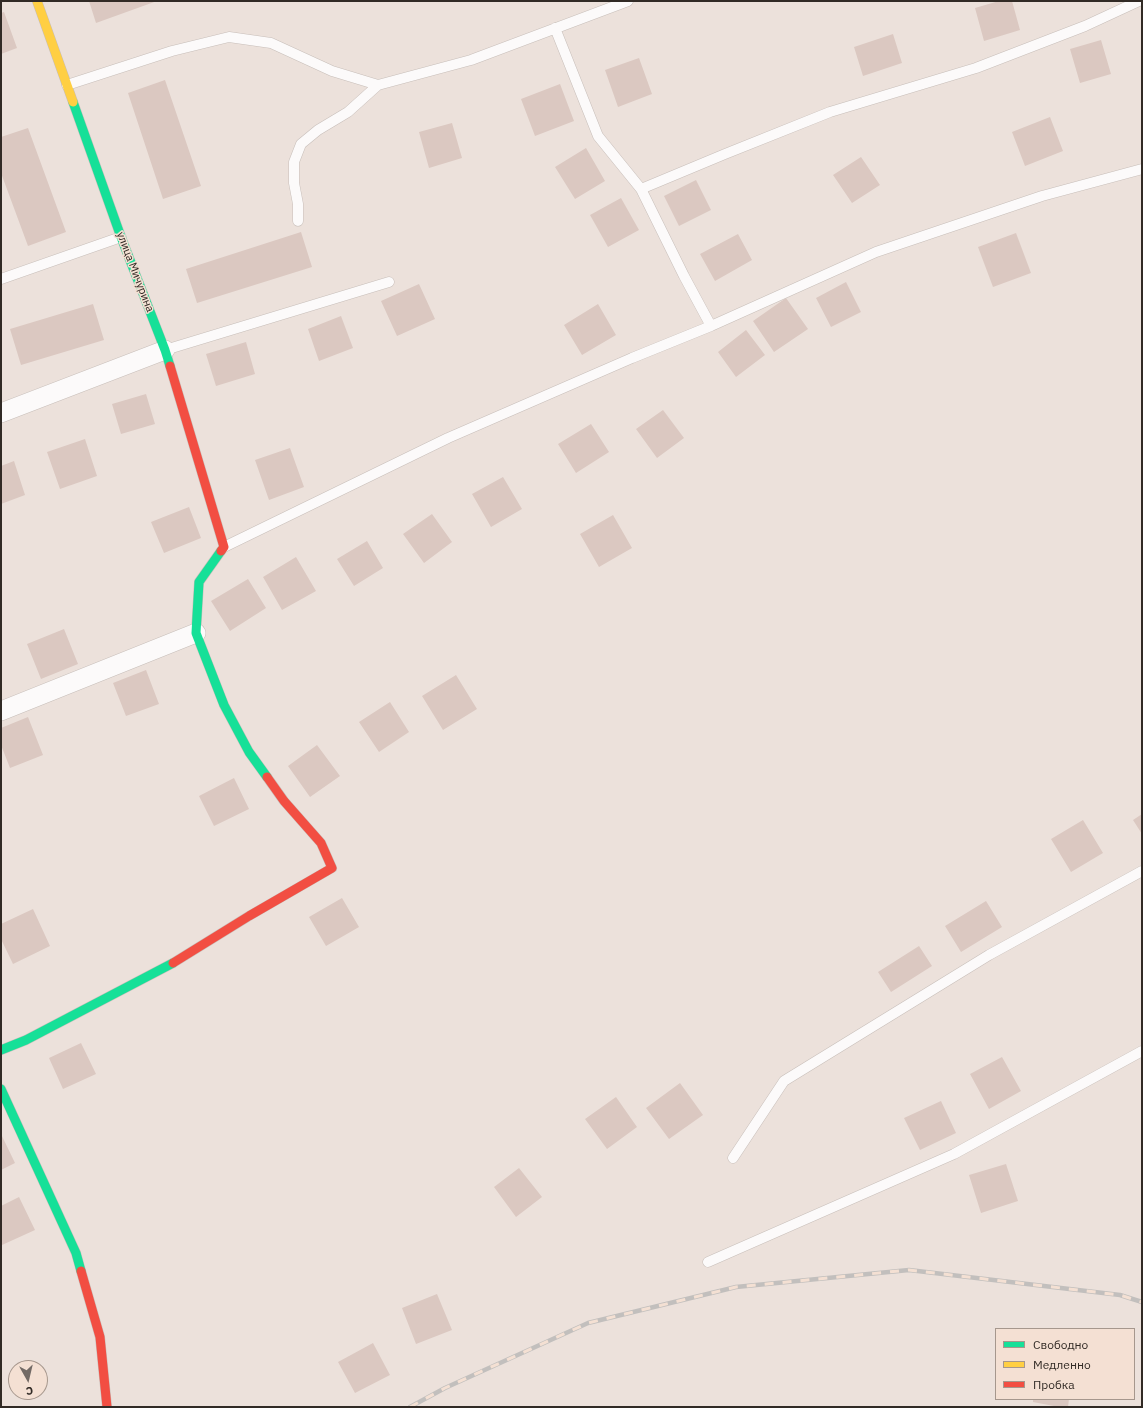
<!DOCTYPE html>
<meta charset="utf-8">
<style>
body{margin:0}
#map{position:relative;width:1143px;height:1408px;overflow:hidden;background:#ece1db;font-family:"IBM Plex Sans",sans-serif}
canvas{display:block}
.frame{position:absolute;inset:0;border:2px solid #312a25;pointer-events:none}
.legend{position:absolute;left:995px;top:1328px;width:140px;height:72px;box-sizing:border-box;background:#f4e0d3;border:1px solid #a6978d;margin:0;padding:5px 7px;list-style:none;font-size:12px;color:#312a25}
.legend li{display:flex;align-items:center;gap:8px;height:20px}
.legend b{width:20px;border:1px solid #a6978d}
.north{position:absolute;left:8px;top:1360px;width:40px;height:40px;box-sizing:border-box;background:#f4e0d3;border:1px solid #a6978d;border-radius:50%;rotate:172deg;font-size:11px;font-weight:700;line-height:16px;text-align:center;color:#312a25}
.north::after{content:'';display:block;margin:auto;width:14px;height:18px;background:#726a65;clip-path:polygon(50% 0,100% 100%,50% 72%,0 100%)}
</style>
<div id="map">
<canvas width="1143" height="1408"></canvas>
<div class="frame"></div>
<ul class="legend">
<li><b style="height:5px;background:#16e098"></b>Свободно</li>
<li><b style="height:5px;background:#ffcf43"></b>Медленно</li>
<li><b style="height:5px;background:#f24e42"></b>Пробка</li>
</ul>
<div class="north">С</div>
</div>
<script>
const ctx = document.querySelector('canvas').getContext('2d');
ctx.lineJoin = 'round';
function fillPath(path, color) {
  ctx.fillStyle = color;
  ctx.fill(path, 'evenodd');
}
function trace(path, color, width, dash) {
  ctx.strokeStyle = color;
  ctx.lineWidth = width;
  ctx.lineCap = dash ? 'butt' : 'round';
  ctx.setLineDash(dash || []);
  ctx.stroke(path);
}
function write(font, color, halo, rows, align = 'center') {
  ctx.font = font + ' "IBM Plex Sans",sans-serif';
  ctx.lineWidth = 3;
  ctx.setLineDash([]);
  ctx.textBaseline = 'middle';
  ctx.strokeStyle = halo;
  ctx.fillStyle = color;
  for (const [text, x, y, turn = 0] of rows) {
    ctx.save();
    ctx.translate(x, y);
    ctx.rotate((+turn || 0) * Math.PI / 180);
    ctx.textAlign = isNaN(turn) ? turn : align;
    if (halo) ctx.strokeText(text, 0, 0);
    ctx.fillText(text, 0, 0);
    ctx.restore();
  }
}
fillPath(new Path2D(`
 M89,1H157L96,23Z
 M999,1H1012L1020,30L984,41L975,8Z
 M4,12L17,48L1,54V13Z
 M893,34L902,63L863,76L854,47Z
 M1101,40L1111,74L1080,83L1070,49Z
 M639,58L652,94L618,107L605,70Z
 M165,80L201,186L163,199L128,93Z
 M560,84L574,121L535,136L521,99Z
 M1050,117L1063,151L1025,166L1012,132Z
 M452,123L462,158L429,168L419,132Z
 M28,128L66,232L28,246L1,173V137Z
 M586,148L605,181L575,199L555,167Z
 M861,157L880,185L852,203L833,175Z
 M696,180L711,210L679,226L664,196Z
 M621,198L639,230L608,247L590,215Z
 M301,232L312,267L197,303L186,269Z
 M1016,233L1031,273L993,287L978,247Z
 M738,234L752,260L715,281L700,254Z
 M846,282L861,312L831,327L816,298Z
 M419,284L435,319L397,336L381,301Z
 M786,298L808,329L774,352L753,321Z
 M93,304L104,340L21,365L10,329Z
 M598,304L616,335L582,355L564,325Z
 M341,316L353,348L319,361L308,329Z
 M746,330L765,355L736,377L718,352Z
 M246,342L255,374L216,386L206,354Z
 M146,394L155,424L121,434L112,404Z
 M663,410L684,438L657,458L636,429Z
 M591,424L609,452L576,473L558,444Z
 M85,439L97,476L60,489L47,452Z
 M290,448L304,487L269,500L255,460Z
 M14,461L25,495L1,504V466Z
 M503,477L522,509L491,527L472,494Z
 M189,507L201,538L164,553L151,522Z
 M432,514L452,542L424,563L403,534Z
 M613,515L632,548L599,567L580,534Z
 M367,541L383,568L354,586L337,559Z
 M296,557L316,591L282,610L263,577Z
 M248,579L266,608L230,631L211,601Z
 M64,629L78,664L41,679L27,644Z
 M146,670L159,704L126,716L113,683Z
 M456,675L477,709L443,730L422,696Z
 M390,702L409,732L379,752L359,722Z
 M28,717L43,755L10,768L1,745V728Z
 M317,745L340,776L310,797L288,766Z
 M234,778L249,809L214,826L199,796Z
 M1142,814V834L1133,820Z
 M1083,820L1103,853L1071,872L1051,839Z
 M342,898L359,927L326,946L309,917Z
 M986,901L1002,927L961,952L945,926Z
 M33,909L50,946L13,964L1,939V924Z
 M919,946L932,966L891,992L878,972Z
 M81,1043L96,1074L63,1089L49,1058Z
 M1002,1057L1021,1091L989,1109L970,1074Z
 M680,1083L703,1115L669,1139L646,1108Z
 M616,1097L637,1127L607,1149L585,1119Z
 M941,1101L956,1133L920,1150L904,1118Z
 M1,1134L15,1163L1,1170Z
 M1006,1164L1018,1201L981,1213L969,1175Z
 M519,1168L542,1197L516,1217L494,1187Z
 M19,1197L35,1230L2,1245L1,1242V1206Z
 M437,1294L452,1330L416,1344L402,1308Z
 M373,1343L390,1375L355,1393L338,1362Z
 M1033,1399H1069L1068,1407H1059L1033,1402Z`), '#dbc8c1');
const lane = new Path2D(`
 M555,28L598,136L641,189L684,276L711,326
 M67,85L172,51L229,37L271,43L332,71L378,85L471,60L628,1
 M641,189L725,154L830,112L976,68L1085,26L1139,1
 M298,221V204L294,183V162L301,144L318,130L348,112L378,85
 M1,279L121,237
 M165,350L389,282
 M224,547L448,438L632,358L711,326L876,252L1042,196L1142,169
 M733,1158L784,1081L989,955L1142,871
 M708,1262L954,1154L1142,1051`);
const street = new Path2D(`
 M1,413L165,350
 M1,711L196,633`);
const fast = new Path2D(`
 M73,102L121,237L165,350L170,366
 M221,551L199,582L196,633L224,705L249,752L267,777
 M1,1050L26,1040L173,963
 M1,1089L76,1253L81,1271`);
const slow = new Path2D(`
 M37,1L73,102`);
const jam = new Path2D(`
 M170,366L224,547L221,551
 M173,963L249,916L332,868L321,843L284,801L267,777
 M81,1271L100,1337L107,1407`);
trace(lane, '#c7beb9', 11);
trace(street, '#c7beb9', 20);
trace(fast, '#c7beb9', 10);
trace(slow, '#c7beb9', 10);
trace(jam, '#c7beb9', 10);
trace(lane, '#fcfafa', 10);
trace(street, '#fcfafa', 19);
trace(fast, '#16e098', 9);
trace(slow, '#ffcf43', 9);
trace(jam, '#f24e42', 9);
const rail = new Path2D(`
 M410,1407L445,1388L588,1323L736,1287L909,1270L1120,1295L1142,1302`);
trace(rail, '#c2bfbd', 4.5);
trace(rail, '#f4e0d3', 3, [9]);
write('11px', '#312a25', '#f4e0d3', [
 ["улица Мичурина",135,272,69]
]);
</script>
